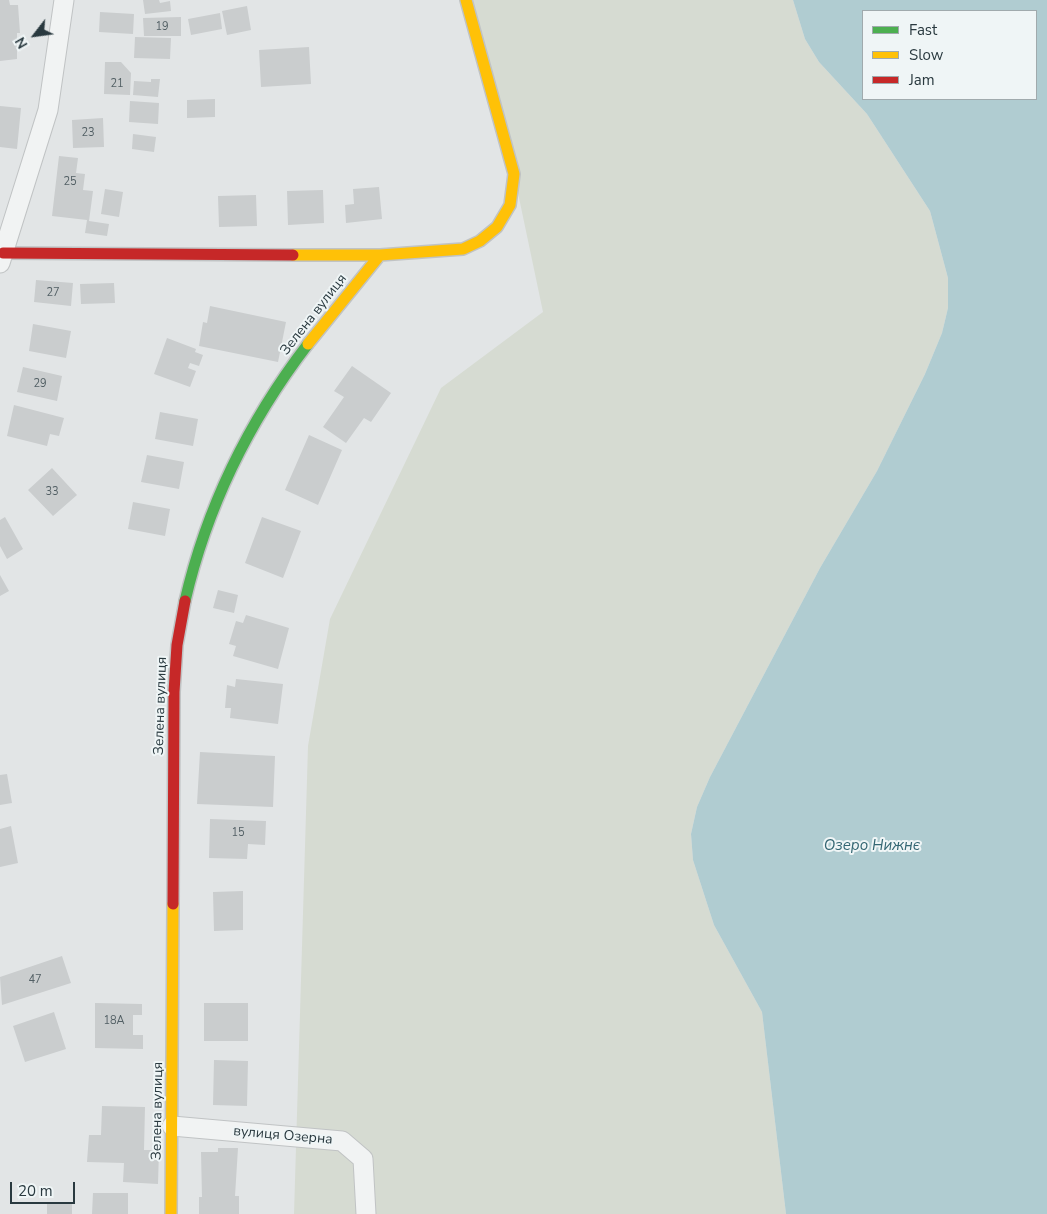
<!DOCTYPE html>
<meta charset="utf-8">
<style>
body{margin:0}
#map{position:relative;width:1047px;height:1214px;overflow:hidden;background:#e2e5e6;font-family:"Nunito Sans",sans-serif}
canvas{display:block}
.legend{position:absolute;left:862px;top:10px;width:175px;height:90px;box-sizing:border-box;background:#eff5f6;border:1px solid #a0aaad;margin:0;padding:6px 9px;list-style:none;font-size:15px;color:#29393f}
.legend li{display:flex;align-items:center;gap:10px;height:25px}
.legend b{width:25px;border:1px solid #a0aaad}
.north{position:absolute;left:10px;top:10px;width:50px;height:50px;-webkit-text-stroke:4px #eff5f6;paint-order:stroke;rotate:240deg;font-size:14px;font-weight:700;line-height:20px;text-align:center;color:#29393f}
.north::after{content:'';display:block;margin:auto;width:18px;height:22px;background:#29393f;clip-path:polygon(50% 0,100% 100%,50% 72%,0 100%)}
.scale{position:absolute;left:10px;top:1182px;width:65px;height:22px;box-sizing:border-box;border:2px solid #29393f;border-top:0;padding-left:6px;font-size:15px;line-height:18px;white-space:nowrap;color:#29393f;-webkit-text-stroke:4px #eff5f6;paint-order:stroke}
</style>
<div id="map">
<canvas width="1047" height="1214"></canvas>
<ul class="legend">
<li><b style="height:6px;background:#4caf50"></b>Fast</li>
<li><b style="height:6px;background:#ffc107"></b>Slow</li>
<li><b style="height:6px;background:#c62828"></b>Jam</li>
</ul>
<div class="north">N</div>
<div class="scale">20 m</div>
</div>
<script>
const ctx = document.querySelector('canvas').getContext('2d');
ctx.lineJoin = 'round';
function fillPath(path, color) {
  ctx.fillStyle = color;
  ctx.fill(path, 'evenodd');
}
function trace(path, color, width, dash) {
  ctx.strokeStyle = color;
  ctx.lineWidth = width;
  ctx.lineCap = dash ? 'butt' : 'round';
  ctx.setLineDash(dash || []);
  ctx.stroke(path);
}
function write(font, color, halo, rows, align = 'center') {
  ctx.font = font + ' "Nunito Sans",sans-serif';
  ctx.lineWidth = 4;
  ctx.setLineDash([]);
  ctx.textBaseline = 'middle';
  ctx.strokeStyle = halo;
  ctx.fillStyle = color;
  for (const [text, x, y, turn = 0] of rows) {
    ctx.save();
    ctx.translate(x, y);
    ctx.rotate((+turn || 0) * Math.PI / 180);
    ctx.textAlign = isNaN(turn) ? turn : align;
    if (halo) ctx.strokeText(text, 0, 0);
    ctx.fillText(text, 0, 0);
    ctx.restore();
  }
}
fillPath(new Path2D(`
 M466,0H793L805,39L819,62L867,114L930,211L948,278V308L942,333L925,374L877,471L820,568L710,777L697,807L691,834L693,860L714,925L762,1012L786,1214H294L308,746L330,619L441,388L543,312L514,174Z`), '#d6dbd2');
fillPath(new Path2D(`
 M793,0H1047V1214H786L762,1012L714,925L693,860L691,834L697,807L710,777L820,568L877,471L925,374L942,333L948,308V278L930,211L867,114L819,62L805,39ZM863,11H1036V99H863Z`), '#b0ccd1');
fillPath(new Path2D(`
 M0,0H9L10,5H18L20,33H17V59L0,61Z
 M143,0H159L160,3L170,1L171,11L145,14Z
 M247,6L251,30L227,35L222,11Z
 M100,12L134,14L133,34L99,32Z
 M220,13L222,29L191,35L188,19Z
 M181,17V36H144L143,18Z
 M135,37L171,38L170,59L134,58Z
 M309,47L311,84L261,87L259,50Z
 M105,62H121L131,73L130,95L104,94Z
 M151,79H160L158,97L133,95L134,81L151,82Z
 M215,99V117L187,118V100Z
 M130,101L159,103L158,124L129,122Z
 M0,106L21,108L17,149L0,147Z
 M103,118L104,147L73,148L72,120Z
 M133,134L156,137L154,152L132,149Z
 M59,156L78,158L76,173L85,174L83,190L93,191L89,221L109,224L107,236L85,233L87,220L52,216Z
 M379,187L382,219L346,223L345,205L354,204L353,189Z
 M105,189L123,192L119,217L101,214Z
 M323,190L324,223L288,225L287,191Z
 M256,195L257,226L219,227L218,196Z
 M36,280L73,283L71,306L34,302Z
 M114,283L115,303L81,304L80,284Z
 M210,306L286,322L278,362L199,346L203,322L207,323Z
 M33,324L71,331L66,358L29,351Z
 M167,338L196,349L195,352L203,355L199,366L190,363L188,368L196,371L190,387L154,374Z
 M352,366L391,393L371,422L364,418L346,443L323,427L344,397L334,391Z
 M23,367L62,376L57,401L17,392Z
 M14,405L64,418L59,436L50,434L47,446L7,436Z
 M160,412L198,419L193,446L155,439Z
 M309,435L342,450L318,505L285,490Z
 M147,455L184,462L179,489L141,482Z
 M52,468L77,495L53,516L28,490Z
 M133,502L170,509L165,536L128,529Z
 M5,517L23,549L7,559L0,546V520Z
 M262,517L301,531L283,578L245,563Z
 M0,575L9,591L0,596Z
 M218,590L238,595L234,613L213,608Z
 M246,615L289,628L278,669L233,656L236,646L229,644L236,621L243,623Z
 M236,679L283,684L278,724L230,718L231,708H225L227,685L235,687Z
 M200,752L275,756L273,807L197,804Z
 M7,774L12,803L0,805V775Z
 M210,819L266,821L265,845L248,844L247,859L209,858Z
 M11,826L18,863L0,867V829Z
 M243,891V930L214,931L213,892Z
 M62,956L71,983L2,1005L0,977Z
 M95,1003L142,1004V1015H133V1035H143V1049L95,1048Z
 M204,1003H248V1041H204Z
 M54,1012L66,1049L25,1062L13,1026Z
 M214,1060L248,1061L247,1106L213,1105Z
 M102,1106L145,1107L144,1150H159L158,1184L123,1182L124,1163L87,1162L89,1135H101Z
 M218,1148H238L235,1196H239V1214H199V1197H202L201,1152H218Z
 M93,1193H128V1214H92Z
 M47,1203H72V1214H47Z`), '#cacdce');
const street = new Path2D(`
 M0,263L48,110L64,0
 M172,1126L342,1141L363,1159L366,1214`);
const fast = new Path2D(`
 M185,601C207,506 249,421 308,344`);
const slow = new Path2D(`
 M293,255H380L463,249L480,241L497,227L510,205L514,174L466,0
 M308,344L380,255
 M171,1214L173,904`);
const jam = new Path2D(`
 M3,253L293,255
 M173,904L174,692L177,645L185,601`);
trace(street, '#c0c3c4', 21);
trace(fast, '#c0c3c4', 14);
trace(slow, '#c0c3c4', 14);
trace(jam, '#c0c3c4', 14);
trace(street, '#f1f3f3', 19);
trace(fast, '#4caf50', 11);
trace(slow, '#ffc107', 11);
trace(jam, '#c62828', 11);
write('11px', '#525f64', null, [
 ["19",162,27],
 ["21",117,84],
 ["23",88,133],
 ["25",70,182],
 ["27",53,293],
 ["29",40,384],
 ["33",52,492],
 ["15",238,833],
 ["47",35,980],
 ["18А",114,1021]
]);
write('14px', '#29393f', '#eff5f6', [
 ["Зелена вулиця",314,315,-52],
 ["Зелена вулиця",161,706,-88],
 ["Зелена вулиця",158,1111,-89],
 ["вулиця Озерна",283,1136,5]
]);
write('italic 15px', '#346673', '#eff5f6', [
 ["Озеро Нижнє",872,846]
]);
</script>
